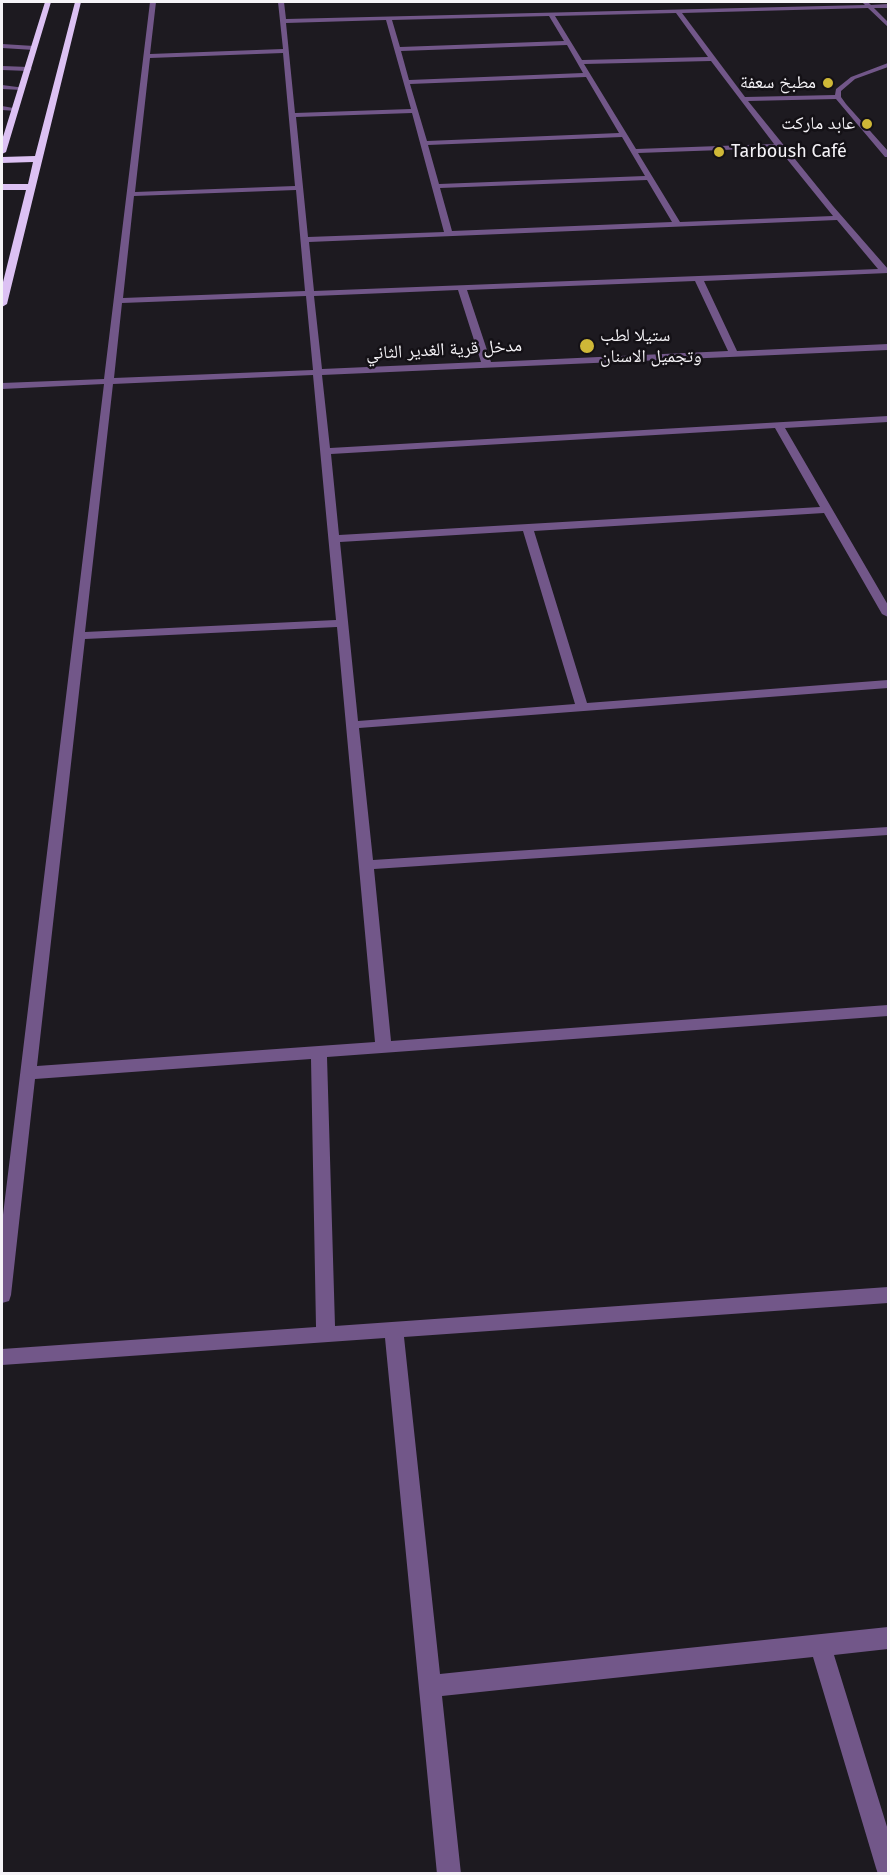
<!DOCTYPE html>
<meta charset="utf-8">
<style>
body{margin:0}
#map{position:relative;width:890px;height:1875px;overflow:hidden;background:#1d1a20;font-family:"Fira Sans",sans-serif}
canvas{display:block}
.frame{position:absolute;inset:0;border:3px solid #f5f3f7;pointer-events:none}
</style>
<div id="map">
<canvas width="890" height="1875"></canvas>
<div class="frame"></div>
</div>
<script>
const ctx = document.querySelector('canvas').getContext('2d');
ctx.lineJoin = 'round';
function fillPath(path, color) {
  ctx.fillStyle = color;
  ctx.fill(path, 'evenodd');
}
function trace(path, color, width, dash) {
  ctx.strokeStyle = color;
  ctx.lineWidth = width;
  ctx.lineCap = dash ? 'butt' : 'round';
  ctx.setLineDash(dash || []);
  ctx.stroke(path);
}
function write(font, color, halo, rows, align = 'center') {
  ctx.font = font + ' "Fira Sans","Noto Naskh Arabic",sans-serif';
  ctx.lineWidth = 5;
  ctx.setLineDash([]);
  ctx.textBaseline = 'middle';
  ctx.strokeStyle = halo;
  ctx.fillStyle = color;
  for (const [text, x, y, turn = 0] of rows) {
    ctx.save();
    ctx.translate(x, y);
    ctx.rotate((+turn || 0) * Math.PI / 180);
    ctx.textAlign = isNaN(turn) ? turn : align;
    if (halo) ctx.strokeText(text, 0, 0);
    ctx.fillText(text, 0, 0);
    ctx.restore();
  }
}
fillPath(new Path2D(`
 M150,2H156L150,54L283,49L278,2H284L286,19L865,5L862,2H868L871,5L888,4V8H874L888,22V27L868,8L682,13L745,97L835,95L836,89L851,77L888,63V67L855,79L841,91V97L846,104L888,151V157H885L836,99L748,101L833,206L888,269V273L704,281L737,351L888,344V350L322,375L330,448L888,416V422L785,428L888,605V617L882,614L824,513L534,531L587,703L888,680V688L359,728L373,860L888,827V835L374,869L391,1041L888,1005V1016L327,1057L335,1326L888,1287V1303L404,1337L440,1674L888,1627V1649L834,1655L888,1830V1874H878L876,1868L813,1657L442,1696L461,1874H437L385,1338L2,1365V1349L316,1327L311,1059L35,1079L11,1295L9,1301L2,1303V1223L104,384L2,389V383L104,379ZM676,13L708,57L582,60L555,16ZM549,16L564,41L400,47L392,20ZM386,20L411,109L295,113L286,23ZM567,45L583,73L409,80L401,51ZM283,53L295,186L135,192L150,58ZM711,61L774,144L636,149L584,64ZM586,77L619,133L427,141L410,84ZM412,113L444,232L308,237L296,117ZM622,137L645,176L439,184L428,145ZM778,148L833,216L680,222L638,153ZM647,180L672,222L452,231L440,188ZM296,190L305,291L123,298L134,196ZM837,220L878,269L314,291L309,242ZM695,281L728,351L491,362L467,290ZM458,290L481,362L322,369L314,296ZM306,296L313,370L114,378L122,303ZM313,375L336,620L85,632L113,384ZM775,428L820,507L339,535L331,454ZM523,531L575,704L358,721L340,542ZM337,627L375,1042L37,1066L85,639Z
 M2,44L34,46L37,48L34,50L2,48Z
 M2,66L29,67L32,69L29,71L2,70Z
 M2,85L25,88L22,90L2,89Z
 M2,106L19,109L16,111L2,110Z`), '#725789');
fillPath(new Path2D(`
 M45,2H51L6,152L2,154V140Z
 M75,2H81L7,304L2,307V286L26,190H2V184H28L33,162L2,163V157L35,156Z`), '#dcc1f3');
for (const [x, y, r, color] of [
 [828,83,6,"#cfb837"],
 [867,124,6,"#cfb837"],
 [719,152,6,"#cfb837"],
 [587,346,8,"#cfb837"]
]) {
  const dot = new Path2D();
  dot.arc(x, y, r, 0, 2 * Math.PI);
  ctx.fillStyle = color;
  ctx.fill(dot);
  trace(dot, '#141116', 2);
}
write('18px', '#f5f3f7', '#141116', [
 ["مطبخ سعفة",816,83],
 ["عابد ماركت",855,124],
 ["Tarboush Café",731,152,"left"],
 ["ستيلا لطب",600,336,"left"],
 ["وتجميل الاسنان",600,357,"left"]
], 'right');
write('18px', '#f5f3f7', '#141116', [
 ["مدخل قرية الغدير الثاني",444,350,-3]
]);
</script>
